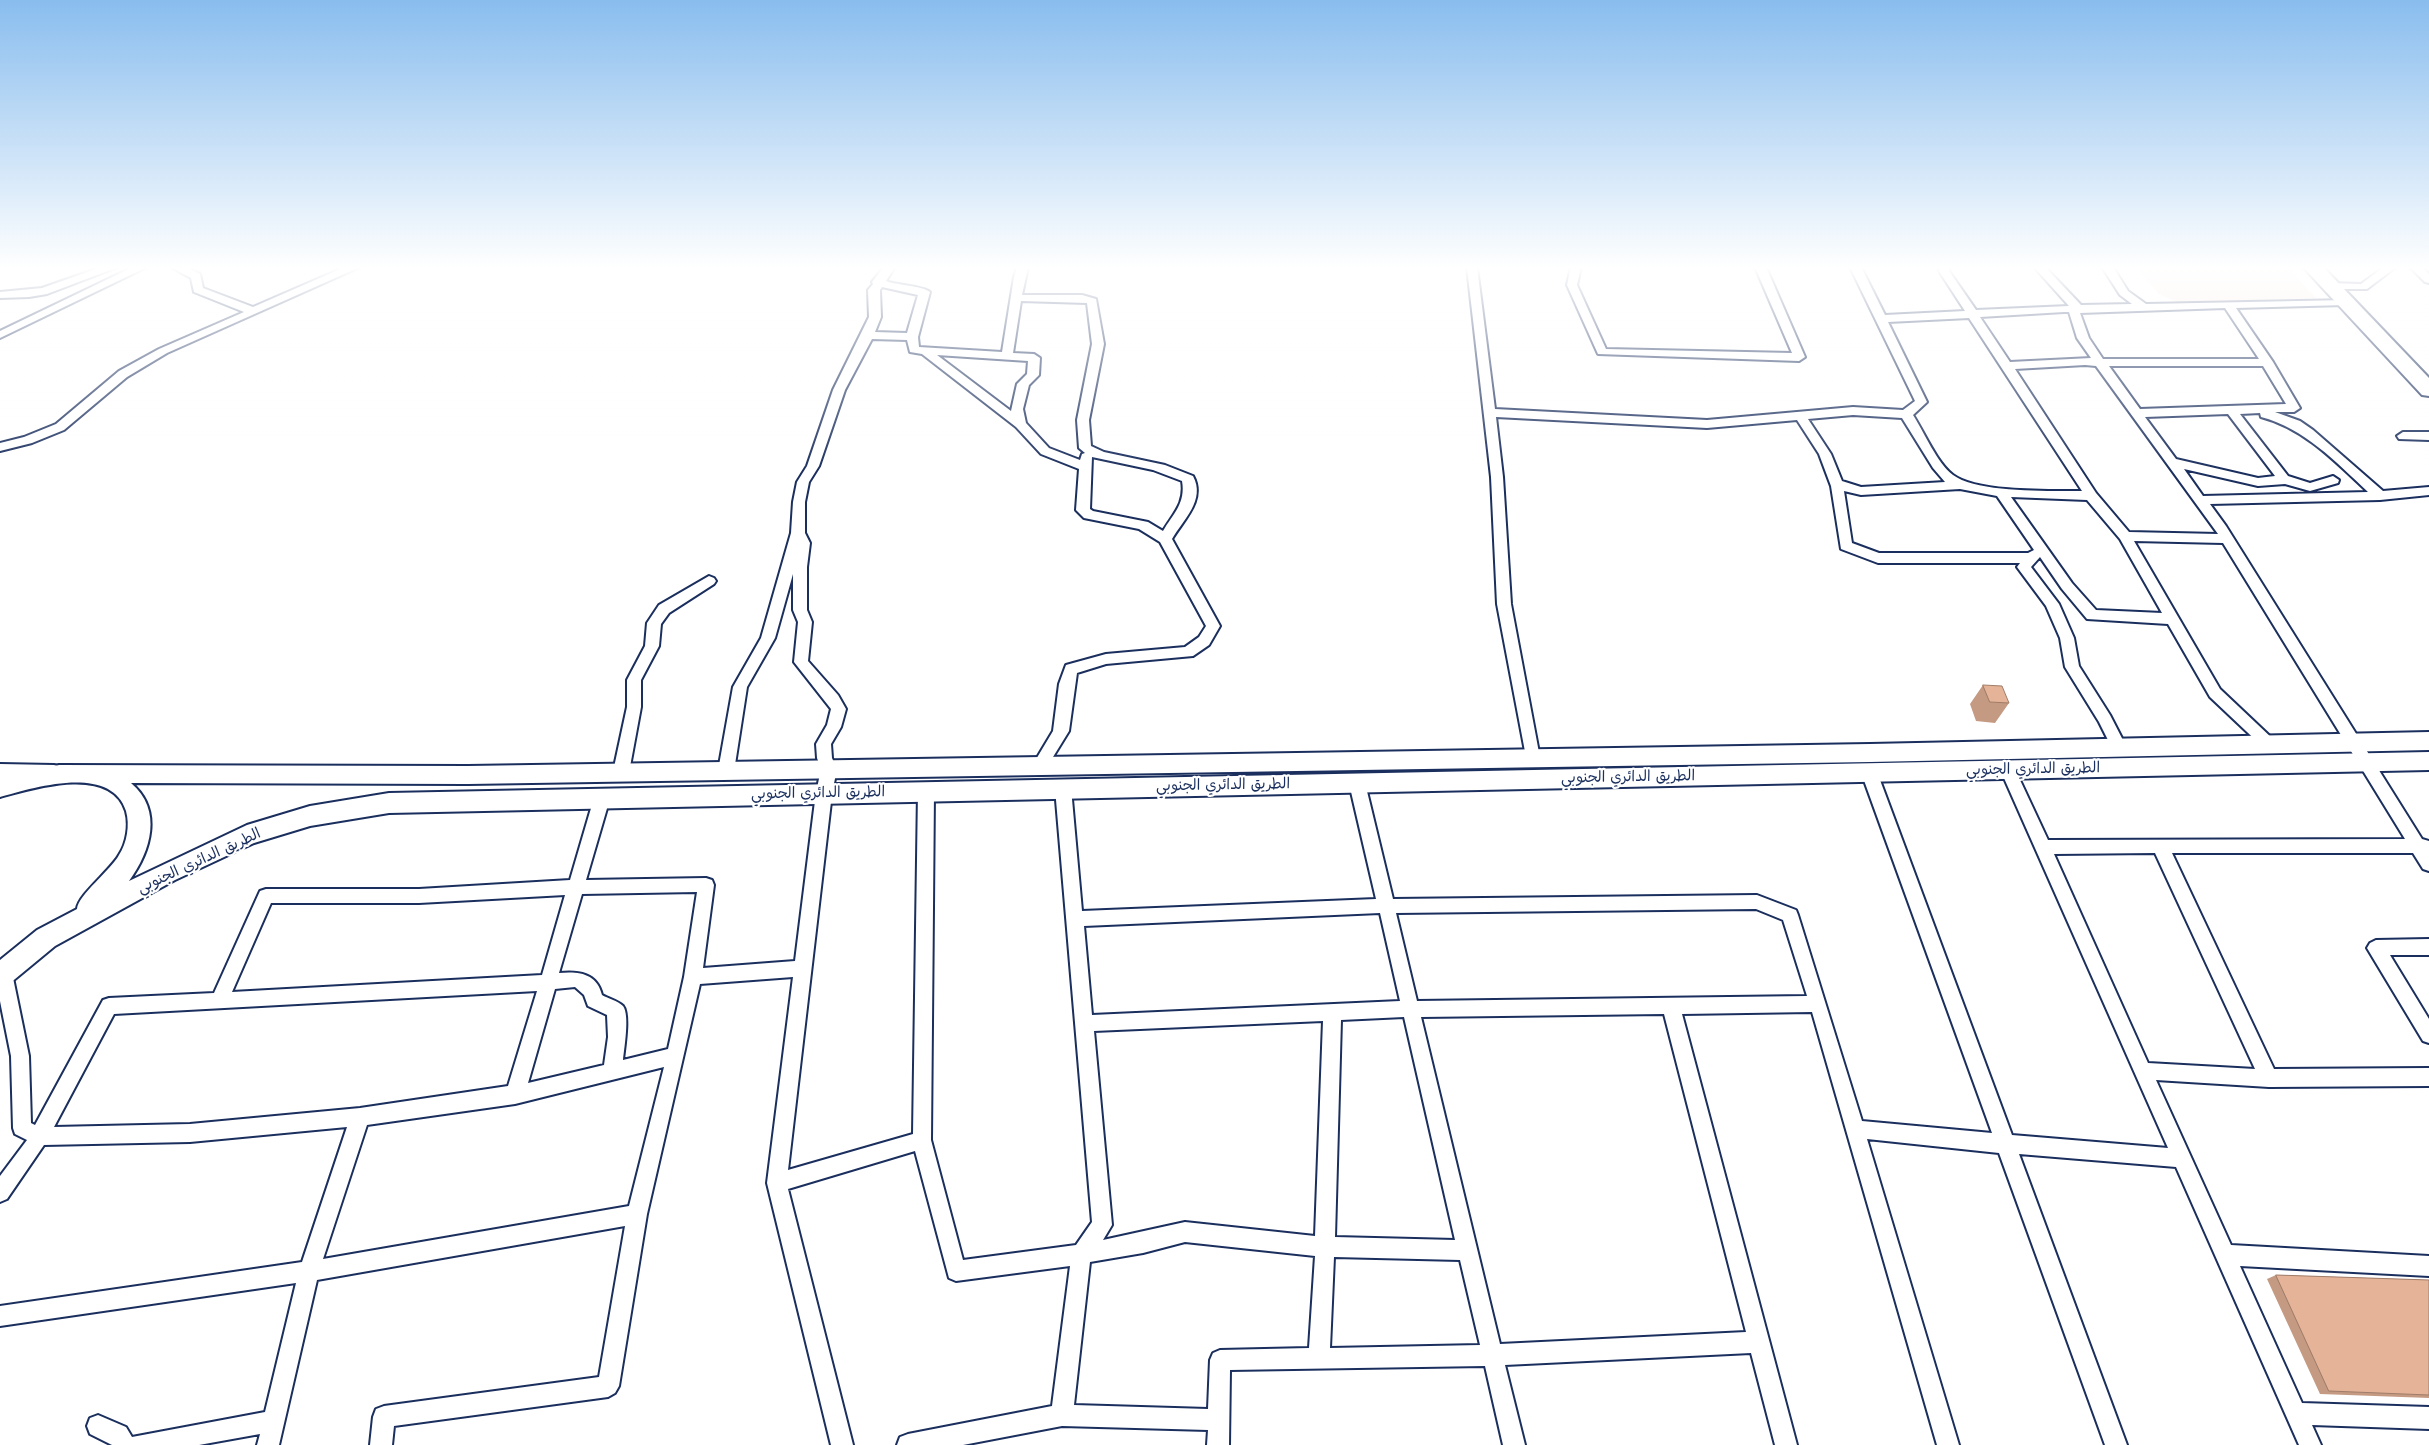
<!DOCTYPE html>
<meta charset="utf-8">
<style>
body{margin:0}
canvas{display:block;background:#fff}
</style>
<canvas width="2429" height="1445"></canvas>
<script>
const ctx = document.querySelector('canvas').getContext('2d');
ctx.lineJoin = 'round';
function fillPath(path, color) {
  ctx.fillStyle = color;
  ctx.fill(path, 'evenodd');
}
function trace(path, color, width, dash) {
  ctx.strokeStyle = color;
  ctx.lineWidth = width;
  ctx.lineCap = dash ? 'butt' : 'round';
  ctx.setLineDash(dash || []);
  ctx.stroke(path);
}
function write(font, color, halo, rows, align = 'center') {
  ctx.font = font + ' "Comic Neue","Playpen Sans Arabic",sans-serif';
  ctx.lineWidth = 4.5;
  ctx.setLineDash([]);
  ctx.textBaseline = 'middle';
  ctx.strokeStyle = halo;
  ctx.fillStyle = color;
  for (const [text, x, y, turn = 0] of rows) {
    ctx.save();
    ctx.translate(x, y);
    ctx.rotate((+turn || 0) * Math.PI / 180);
    ctx.textAlign = isNaN(turn) ? turn : align;
    if (halo) ctx.strokeText(text, 0, 0);
    ctx.fillText(text, 0, 0);
    ctx.restore();
  }
}
fillPath(new Path2D(`
 M2135,267H2287L2316,298L2177,302L2159,294Z`), '#f7e8e0');
const street = new Path2D(`
 M102,267H118L47,294L29,297L0,298V292L42,288Z
 M133,267H147L0,338V331Z
 M171,267H186L200,274L203,288L253,307L345,267H360L167,353L127,377L64,430L32,443L0,451V443L24,437L56,424L119,371L159,349L244,312L194,292L191,278Z
 M884,267H895L886,281C896,285 923,286 930,292L918,337L919,347L1002,352L1014,277L1017,267H1028L1022,295H1082L1096,299L1104,344L1089,420L1091,446L1104,452L1165,465L1193,476C1206,500 1183,520 1172,539L1220,626L1209,645L1193,656L1106,664L1077,673L1069,731L1045,770L1040,772L1035,770L1032,766L1053,731L1059,684L1066,665L1106,654L1185,647L1199,637L1206,626L1160,542L1139,529L1084,518L1076,510L1079,469L1041,454L1016,427L922,354L910,352L907,340L872,339L845,390L819,466L809,482L805,502V533L810,543L807,567V610L812,622L808,661L838,695L846,709L841,727L831,744L832,758L837,769L832,793L788,1170L913,1134L918,791L920,787L926,785L932,787L934,791L931,1140L963,1260L1076,1245L1092,1222L1055,788L1057,784L1063,782L1069,784L1071,788L1082,911L1376,899L1349,783L1351,779L1357,777L1363,779L1365,783L1393,899L1757,895L1796,910L1798,915L1862,1121L1992,1133L1861,772L1864,768L1869,766L1874,768L1877,772L2012,1135L2168,1148L2000,769L2003,765L2008,763L2013,765L2048,840L2405,839L2223,543L2134,541L2220,689L2274,740L2277,744L2274,748L2269,750L2264,748L2210,697L2168,624L2087,619L2062,589L2040,557L2031,567L2059,604L2074,638L2079,666L2110,715L2127,748L2124,752L2119,754L2114,752L2099,722L2065,667L2060,638L2046,606L2017,567L2020,563H1878L1841,549L1831,486L1819,454L1797,420L1707,428L1496,417L1503,477L1511,604L1540,758L1537,762L1532,764L1527,762L1497,604L1491,477L1467,267H1477L1495,409L1707,420L1853,407L1903,410L1915,401L1850,267H1861L1885,315L1965,311L1939,271L1940,267H1950L1949,271L1976,310L2069,306L2034,267H2045L2081,305L2132,304L2120,295L2102,267H2113L2128,291L2146,304L2349,300V304L2345,305L2236,308L2273,362L2300,408L2294,412H2275L2300,421L2313,430L2383,491L2429,487V495L2380,500L2210,504L2226,526L2422,839L2429,841V871L2423,869L2413,853H2172L2274,1069L2429,1068V1086L2269,1087L2156,1080L2231,1245L2429,1256V1276L2240,1266L2302,1403L2429,1407V1429L2312,1425L2321,1445H2299L2176,1167L2019,1154L2127,1445H2105L1999,1153L1867,1139L1959,1445H1937L1812,1012L1682,1014L1797,1445H1775L1751,1353L1505,1365L1525,1445H1503L1485,1366L1230,1370L1229,1445H1207L1208,1430L1062,1426L963,1445H897L900,1437L908,1434L1052,1406L1070,1266L956,1281L949,1278L915,1151L788,1189L853,1445H831L767,1183L793,977L700,984L647,1214L619,1386L615,1393L608,1397L394,1426L392,1445H370L373,1417L376,1409L384,1406L599,1377L625,1226L317,1280L279,1445H257L260,1434L199,1445H112L90,1434L87,1426L90,1418L98,1415L126,1427L132,1437L265,1412L296,1283L0,1326V1306L302,1262L347,1127L190,1142L44,1145L7,1199L0,1202V1176L27,1140L15,1134L13,1128L11,1056L0,1001V966L9,968L12,973L29,1056L31,1123L35,1125L103,1000L109,998L214,993L260,891L266,889H419L570,880L594,798L596,793L602,792L608,793L610,798L586,880L706,878L712,880L714,885L703,968L795,961L816,793L821,769L817,758L816,744L827,725L831,709L794,662L798,622L793,610V574L775,638L747,687L734,771L731,775L726,777L721,775L718,771L733,687L761,638L791,533L793,502L797,482L807,466L833,390L869,317L868,290L873,284L872,282ZM882,287L918,295L907,333L875,332L881,317L880,290ZM1021,301L1087,303L1092,344L1077,420L1079,448L1085,453L1082,454L1080,460L1049,448L1026,423L1023,409L1029,385L1039,375L1040,358L1034,354L1013,353ZM2225,308L2259,359H2103L2089,338L2080,313ZM2064,312H2069L2077,338L2091,358L2010,362L1980,317ZM1969,318L2082,491C2051,491 1977,493 1953,475C1937,463 1924,432 1913,415L1927,402L1888,322ZM937,355L1028,361L1027,374L1017,384L1011,411ZM2085,365L2096,366L2218,534L2129,532L2096,493L2015,369ZM2109,366H2263L2286,404L2140,409ZM2260,413L2261,417C2304,428 2336,462 2368,492L2203,496L2184,469L2258,486L2285,484L2310,491L2338,483L2339,480L2333,476L2310,483L2288,476L2240,414ZM2228,414L2275,476L2258,478L2176,459L2145,417ZM1853,415L1902,418L1933,468L1945,482L1861,487L1842,481L1831,454L1808,419ZM1092,457L1153,470L1182,481C1186,503 1173,514 1163,531L1148,522L1093,511L1090,509ZM1960,489L1997,496L2034,550L2028,553H1879L1852,543L1844,491L1861,495ZM2011,497L2087,500L2120,539L2162,613L2096,610L2072,583ZM2155,853L2255,1069L2148,1063L2054,854ZM697,892L684,977L668,1049L623,1060C624,1049 630,1015 623,1006C618,1001 607,998 602,995C597,973 578,971 559,973L582,894ZM565,895L542,975L232,992L271,903H419ZM1756,909L1783,920L1807,996L1417,1001L1396,913ZM1380,913L1400,1001L1092,1015L1084,926ZM575,987L584,995L588,1006L607,1015L608,1037L604,1065L528,1083L555,989ZM537,991L508,1086L360,1108L190,1124L54,1127L114,1014ZM1664,1014L1746,1332L1500,1344L1421,1017ZM1404,1017L1455,1240L1335,1237L1341,1020ZM1323,1021L1315,1236L1185,1222L1103,1240L1112,1225L1094,1031ZM664,1067L629,1206L323,1259L367,1125L515,1104ZM1185,1242L1315,1256L1309,1348L1220,1350L1213,1353L1210,1360L1208,1409L1074,1405L1090,1262L1143,1253ZM1334,1257L1460,1260L1480,1345L1330,1348Z
 M1571,267H1581L1577,285L1606,349L1792,353L1755,267H1766L1805,357L1799,361L1598,354L1567,285Z
 M2384,267H2396L2367,289H2330L2325,286L2330,283L2361,284Z
 M2410,267H2422L2429,274V283L2425,282Z
 M2403,432H2429V440L2399,439L2397,436Z
 M709,576L714,578L716,581L714,584L669,613L661,624L659,646L641,680V707L629,772L626,776L621,778L616,776L613,772L627,707V680L645,646L647,623L659,605Z
 M2429,939V955H2390L2429,1019V1043L2423,1041L2367,948L2370,943L2376,940Z`);
const secondary = new Path2D(`
 M0,764L54,765L61,767L64,773L61,779L54,781L0,780Z`);
const primary = new Path2D(`
 M2429,732V750L1870,762L468,784L131,783C163,810 151,851 129,881L247,825L310,806L389,793L2429,752V770L389,813L310,826L254,843L175,880L55,946L9,984L0,988V960L37,930L77,909C78,895 111,870 119,855C127,843 130,825 126,811C111,763 32,788 0,797V779L59,765L468,766L1870,744Z`);
const highway = new Path2D(`
 M2303,267H2323L2429,378V396L2422,395Z`);
trace(street, '#1b2f5e', 4);
trace(secondary, '#1b2f5e', 4);
trace(primary, '#1b2f5e', 4);
trace(highway, '#1b2f5e', 4);
fillPath(street, '#fff');
fillPath(secondary, '#fff');
fillPath(primary, '#fff');
fillPath(highway, '#fff');
fillPath(new Path2D(`
 M1983,685L2009,703L1995,723L1976,721L1970,704Z
 M2276,1275L2429,1280V1398L2320,1394L2267,1279Z`), '#c59a82');
const building = new Path2D(`
 M1983,685L2002,686L2009,703L1990,702Z
 M2276,1275L2429,1280V1395L2329,1391Z`);
fillPath(building, '#e5b397');
trace(building, '#a07d6a', 1);
const sky = ctx.createLinearGradient(0, 0, 0, 470);
sky.addColorStop(0, '#89bdee');
sky.addColorStop(0.57, '#fff');
sky.addColorStop(1, '#ffffff00');
ctx.fillStyle = sky;
ctx.fillRect(0, 0, 2429, 470);
write('15px', '#1b2f5e', '#fff', [
 ["الطريق الدائري الجنوبي",2033,769,-1],
 ["الطريق الدائري الجنوبي",1628,777,-1],
 ["الطريق الدائري الجنوبي",1223,785,-1],
 ["الطريق الدائري الجنوبي",818,793,-1],
 ["الطريق الدائري الجنوبي",199,861,-25]
]);
</script>
